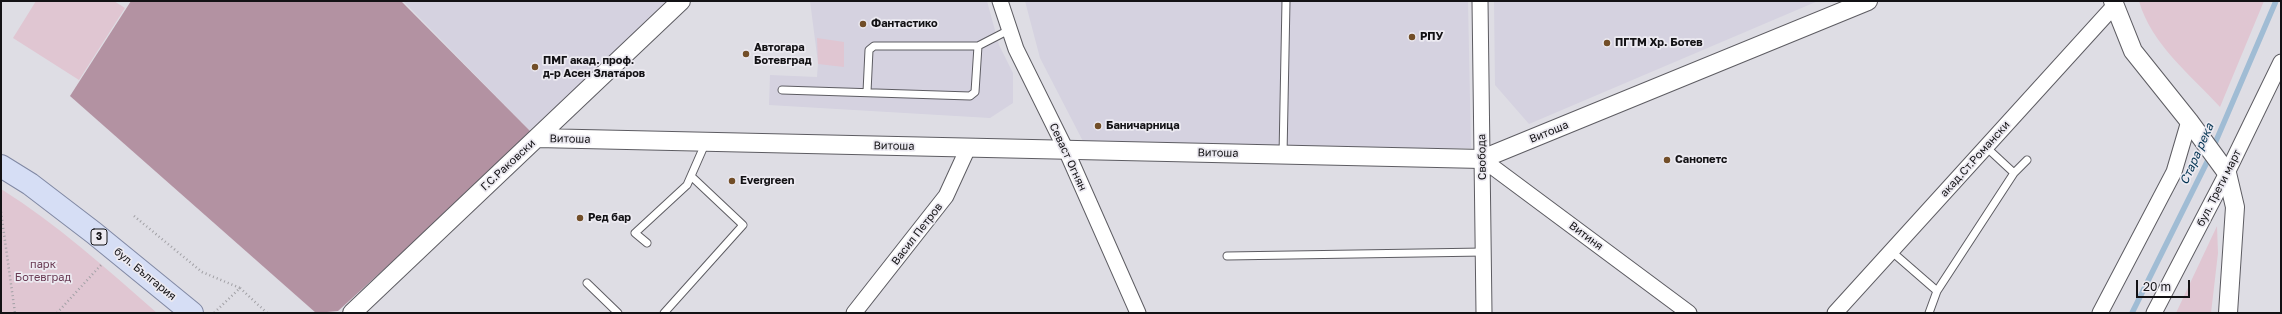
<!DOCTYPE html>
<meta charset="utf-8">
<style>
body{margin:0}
#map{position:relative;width:2282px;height:314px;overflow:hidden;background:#dedde4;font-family:"Golos Text",sans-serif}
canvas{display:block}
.frame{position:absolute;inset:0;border:2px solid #131215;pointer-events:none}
.scale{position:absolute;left:2136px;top:280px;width:54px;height:18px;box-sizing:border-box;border:2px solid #131215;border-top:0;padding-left:5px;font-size:12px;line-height:14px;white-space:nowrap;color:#131215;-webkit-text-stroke:3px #eceaf1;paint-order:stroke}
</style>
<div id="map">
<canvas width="2282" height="314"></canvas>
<div class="frame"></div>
<div class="scale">20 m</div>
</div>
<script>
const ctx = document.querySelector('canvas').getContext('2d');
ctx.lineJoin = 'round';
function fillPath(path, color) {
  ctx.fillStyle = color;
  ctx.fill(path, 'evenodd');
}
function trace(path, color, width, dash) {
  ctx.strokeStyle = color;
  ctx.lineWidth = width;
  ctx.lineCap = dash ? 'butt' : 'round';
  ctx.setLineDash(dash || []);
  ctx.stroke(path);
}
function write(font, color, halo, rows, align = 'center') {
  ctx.font = font + ' "Golos Text",sans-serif';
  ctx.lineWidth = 3.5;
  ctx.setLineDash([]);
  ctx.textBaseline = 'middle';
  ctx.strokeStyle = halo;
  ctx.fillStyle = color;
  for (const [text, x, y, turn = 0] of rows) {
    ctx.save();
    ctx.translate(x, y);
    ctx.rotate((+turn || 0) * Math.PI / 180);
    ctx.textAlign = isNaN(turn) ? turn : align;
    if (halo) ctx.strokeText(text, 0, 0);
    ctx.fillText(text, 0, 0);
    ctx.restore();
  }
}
fillPath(new Path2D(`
 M403,1H670L533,134Z
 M810,1H987L999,45L1013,73V103L990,118L769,105L770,75L817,77L818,63Z
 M1025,1H1468L1471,148L1087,149L1040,58Z
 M1494,1H1818L1529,124L1495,85Z`), '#d5d2e0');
fillPath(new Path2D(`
 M36,1H114L125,8L79,80L13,38Z
 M2139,1H2264L2220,107C2191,75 2151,44 2139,1Z
 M817,38L844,42V67L818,64Z
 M1,189C57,224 107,269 157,313H1Z
 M2217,226L2218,253L2211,313H2176Z`), '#e0c6d2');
fillPath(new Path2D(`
 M131,1H401L533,134L338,311L316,313L70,96Z`), '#b392a2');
trace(new Path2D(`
 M2213,148L2276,1
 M2132,313L2210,156`), '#a0bcd4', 5.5);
const service = new Path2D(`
 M782,90L970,96L975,92L978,46
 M867,92L869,50L874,46H978L1009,30
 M1986,147L2014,173
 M1283,155L1286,1
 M647,243L635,233L687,185L705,144
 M1891,251L1937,291
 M1227,256L1484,252
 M587,283L618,313
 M664,313L743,225L691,176
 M1929,313L1937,291L2014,173L2027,160`);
const minor = new Path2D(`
 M1000,1L1016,49L1066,150L1138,313
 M1480,1L1484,313
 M1482,159L1689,313
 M854,313L946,196L968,148
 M1835,313L2115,5
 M2100,313L2174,172L2189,121
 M2154,313L2227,173L2281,62`);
const tertiary = new Path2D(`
 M2113,1L2133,51L2189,121L2227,173L2235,207L2228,313
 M537,138L1482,159L1868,1
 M352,313L681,1`);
const primary = new Path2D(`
 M1,166L30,184L94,233L192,313`);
trace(service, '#5d5c62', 9);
trace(minor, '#5d5c62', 17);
trace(tertiary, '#5d5c62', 20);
trace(primary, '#8088a3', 24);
trace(new Path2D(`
 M1,212L15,313
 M134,216L202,272L240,288L214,313
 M240,288L267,313
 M57,313L101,265`), '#a1a0a5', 2.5, [1, 3]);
trace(service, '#fff', 7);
trace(minor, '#fff', 15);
trace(tertiary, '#fff', 18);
trace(primary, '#d6def5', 22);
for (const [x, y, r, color] of [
 [863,24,4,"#724e28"],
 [1412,37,4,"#724e28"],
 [1607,43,4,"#724e28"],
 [746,54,4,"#724e28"],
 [535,67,4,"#724e28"],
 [1098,126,4,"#724e28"],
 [1667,160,4,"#724e28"],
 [732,181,4,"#724e28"],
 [580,218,4,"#724e28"]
]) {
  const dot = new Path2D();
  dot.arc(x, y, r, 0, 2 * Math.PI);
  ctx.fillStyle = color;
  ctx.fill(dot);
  trace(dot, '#eceaf1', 1.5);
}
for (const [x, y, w] of [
 [99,237,16]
]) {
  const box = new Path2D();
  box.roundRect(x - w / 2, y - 8, w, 16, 3);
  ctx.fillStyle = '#eceaf1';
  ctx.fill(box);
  trace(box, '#131215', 1);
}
write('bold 10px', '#131215', null, [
 ["3",99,237]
]);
write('bold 11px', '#131215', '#eceaf1', [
 ["Фантастико",871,24],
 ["РПУ",1420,37],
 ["ПГТМ Хр. Ботев",1615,43],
 ["Автогара",754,48],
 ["Ботевград",754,61],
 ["ПМГ акад. проф.",543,61],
 ["д-р Асен Златаров",543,74],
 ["Баничарница",1106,126],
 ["Санопетс",1675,160],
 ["Evergreen",740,181],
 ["Ред бар",588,218]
], 'left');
write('11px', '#131215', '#eceaf1', [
 ["Витоша",1549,132,-22],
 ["Витоша",570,139,1],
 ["Витоша",894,146,1],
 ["Витоша",1218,153,1],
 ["Севаст Огнян",1068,157,65],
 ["Свобода",1482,157,-91],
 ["акад.Ст.Романски",1975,159,-48],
 ["Г.С.Раковски",508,165,-43],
 ["бул. Трети март",2219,188,-63],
 ["Васил Петров",917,234,-52],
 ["Витиня",1586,236,37],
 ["бул. България",145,274,39]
]);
write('11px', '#693a53', '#eceaf1', [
 ["парк",43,265],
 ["Ботевград",43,278]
]);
write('italic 12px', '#003251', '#eceaf1', [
 ["Стара река",2197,154,-66]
]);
</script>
